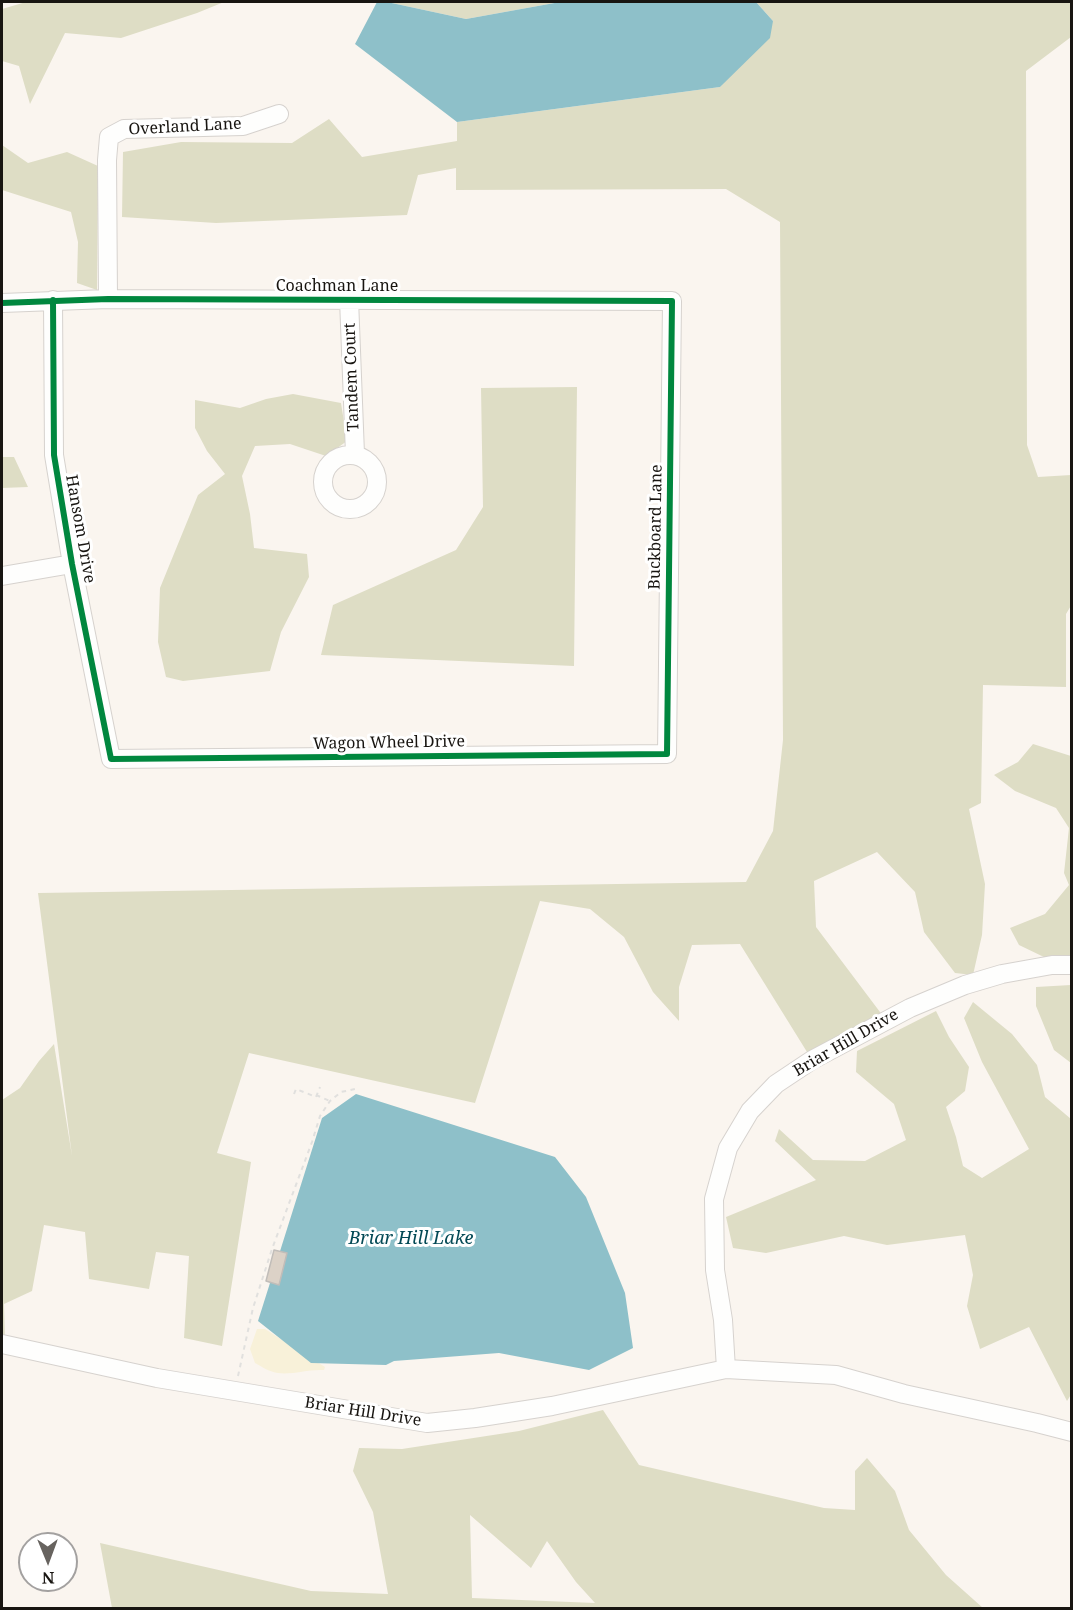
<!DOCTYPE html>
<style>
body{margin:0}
#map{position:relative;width:1073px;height:1610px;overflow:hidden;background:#faf5ef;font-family:"Noto Serif",serif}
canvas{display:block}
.frame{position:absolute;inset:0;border:3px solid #181511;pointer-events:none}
.north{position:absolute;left:18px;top:1532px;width:60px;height:60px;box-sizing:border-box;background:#fff;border:2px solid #a3a1a0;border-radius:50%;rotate:179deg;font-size:16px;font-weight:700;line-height:24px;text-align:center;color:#181511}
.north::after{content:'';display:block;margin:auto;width:21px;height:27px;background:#67635f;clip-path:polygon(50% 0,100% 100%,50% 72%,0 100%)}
</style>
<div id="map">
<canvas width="1073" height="1610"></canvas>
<div class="frame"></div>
<div class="north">N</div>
</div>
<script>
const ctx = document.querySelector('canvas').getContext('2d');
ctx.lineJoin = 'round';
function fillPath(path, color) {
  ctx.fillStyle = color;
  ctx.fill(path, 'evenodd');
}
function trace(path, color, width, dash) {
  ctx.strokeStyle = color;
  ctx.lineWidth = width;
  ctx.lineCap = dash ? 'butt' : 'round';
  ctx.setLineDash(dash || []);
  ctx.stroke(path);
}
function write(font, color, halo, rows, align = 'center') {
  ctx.font = font + ' "Noto Serif",serif';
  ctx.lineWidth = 6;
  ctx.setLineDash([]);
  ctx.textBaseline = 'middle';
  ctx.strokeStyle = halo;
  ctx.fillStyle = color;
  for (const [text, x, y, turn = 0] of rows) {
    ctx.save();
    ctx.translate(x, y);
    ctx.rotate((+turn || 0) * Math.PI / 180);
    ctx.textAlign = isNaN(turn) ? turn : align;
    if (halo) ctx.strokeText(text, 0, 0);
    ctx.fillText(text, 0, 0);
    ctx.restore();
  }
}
fillPath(new Path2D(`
 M26,2H224L197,13L121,38L65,33L30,104L19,66L2,61V9Z
 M387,2H560L466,19Z
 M756,2H1071V37L1026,71L1027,445L1038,477L1071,475L1072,604L1066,614V687L983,685L981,803L969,809L985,884L982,935L973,975L955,973L924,932L915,892L877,852L814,881L816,927L886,1020L812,1060L740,944L692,945L679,987V1021L653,992L624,937L590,909L540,901L475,1103L249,1053L217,1153L251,1162L222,1346L184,1338L189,1256L156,1252L149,1289L89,1279L85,1232L44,1225L32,1291L4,1304L5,1339L2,1338V1100L20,1088L39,1061L54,1044L72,1156L38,893L746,882L773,831L783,740L780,222L726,189L456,190V168L418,175L407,215L216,223L122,217L123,152L181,142L292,143L329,119L362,157L457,141V122L720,87L773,21Z
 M2,145L28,163L67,152L98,166L97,290L77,283L78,242L71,212L2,190Z
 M577,387L574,666L321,655L333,605L456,550L483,507L481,388Z
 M293,394L341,403L347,441L326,456L290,444L255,446L242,476L250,514L254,548L307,554L309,577L281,632L270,671L183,681L166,677L158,642L160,588L198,495L225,474L207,451L195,428V400L240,408L266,399Z
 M2,457H14L28,487L2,488Z
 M1033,744L1071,756V960L1046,958L1019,945L1010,928L1045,914L1069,885L1064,873L1069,828L1056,808L1015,791L994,775L1018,762Z
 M1071,985H1072L1071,1063L1054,1050L1036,1006V987Z
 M973,1002L1012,1034L1037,1065L1045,1097L1071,1119L1072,1393L1067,1401L1029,1327L980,1349L967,1306L973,1275L965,1235L887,1245L844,1236L766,1253L733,1248L726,1217L816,1180L775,1141L779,1129L813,1160L865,1161L906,1140L894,1104L856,1072L857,1051L936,1011L949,1037L969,1067L965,1091L946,1107L956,1137L963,1166L982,1178L1029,1149L982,1062L964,1018Z
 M603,1410L639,1465L824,1508L855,1510V1471L867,1458L895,1491L909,1530L946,1575L983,1608H112L100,1543L311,1591L388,1594L373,1512L353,1471L359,1448L402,1449L519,1431ZM470,1515L531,1568L547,1541L576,1582L595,1603L472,1598Z`), '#deddc5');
fillPath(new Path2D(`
 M257,1329H265L325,1367L324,1370C308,1369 292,1375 278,1373C270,1372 262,1367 255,1363L250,1349Z`), '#f8f1d9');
fillPath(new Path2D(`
 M377,2H387L466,19L560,2H756L773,21L770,38L720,87L457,122L355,44Z
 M356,1094L555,1157L586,1197L625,1293L633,1348L589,1370L499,1353L394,1361L386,1365L311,1363L258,1321L322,1118Z`), '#8ec0c9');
const building = new Path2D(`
 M274,1250L287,1253L279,1285L266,1281Z`);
fillPath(building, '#dcd2c7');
trace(building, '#c1bdb9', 1.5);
const minor = new Path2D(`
 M108,299L107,160L109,137L124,129L243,126L279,114
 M349,299L355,454
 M2,303L108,299L672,301L667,754L111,759L72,564L54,455L53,300
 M323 482a27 27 0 1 1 54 0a27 27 0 1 1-54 0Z
 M2,576L72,564
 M2,1344L157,1378L427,1423L475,1418L552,1406L726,1369L836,1375L904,1394L1037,1423L1072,1432
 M726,1369L723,1320L715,1270L714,1199L728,1148L750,1111L776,1084L812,1060L910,1008L965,985L1002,974L1052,965H1072`);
trace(minor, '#d6d2ce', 20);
trace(new Path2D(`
 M294,1094L296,1089L316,1097L320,1087
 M316,1095L330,1101
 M238,1376L253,1308L272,1249L312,1142L320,1116L330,1101L341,1092L355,1089`), '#e1e0de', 2, [4.5, 4.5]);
trace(minor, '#fefefd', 18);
trace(new Path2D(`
 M2,303L108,299L672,301L667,754L111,759L72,564L54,455L53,300`), '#00873e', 6);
write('16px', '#181511', '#fff', [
 ["Overland Lane",185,127,-3],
 ["Coachman Lane",337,286],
 ["Tandem Court",352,377,-92],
 ["Buckboard Lane",656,527,-89],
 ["Hansom Drive",80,529,80],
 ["Wagon Wheel Drive",389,743,-1],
 ["Briar Hill Drive",846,1043,-30],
 ["Briar Hill Drive",363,1412,9]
]);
write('italic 18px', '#034955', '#fff', [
 ["Briar Hill Lake",411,1239]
]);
</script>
